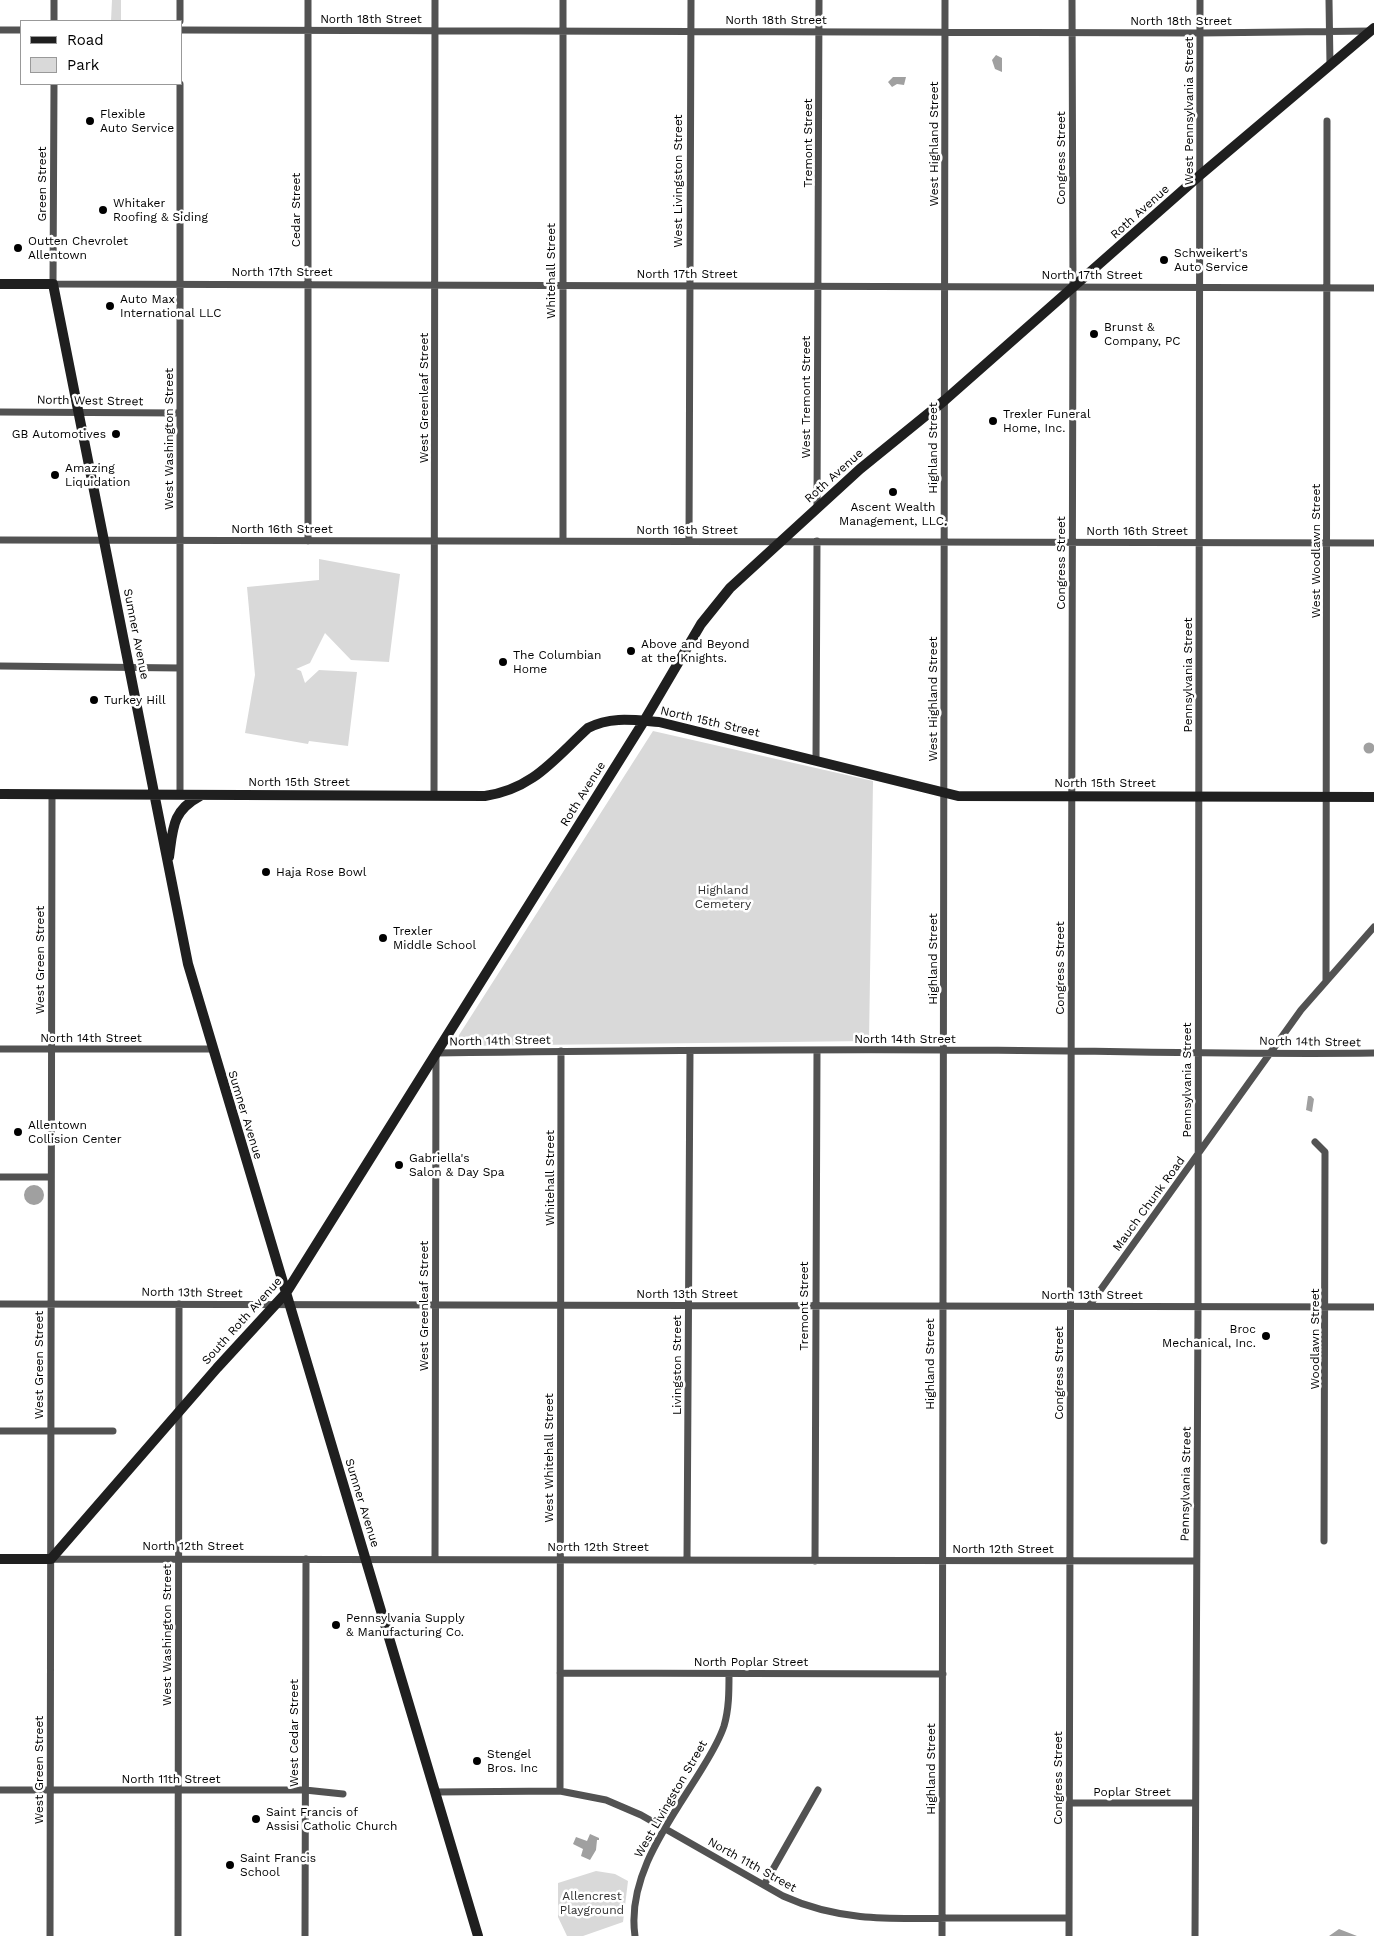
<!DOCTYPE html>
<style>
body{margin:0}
#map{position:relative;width:1374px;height:1936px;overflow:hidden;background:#fff;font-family:"Work Sans",sans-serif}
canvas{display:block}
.legend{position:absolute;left:20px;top:20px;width:162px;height:65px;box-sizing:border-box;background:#fff;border:1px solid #999;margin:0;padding:6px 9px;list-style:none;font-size:15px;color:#000}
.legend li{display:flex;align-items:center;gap:10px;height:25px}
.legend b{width:25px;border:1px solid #999}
</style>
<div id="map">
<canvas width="1374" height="1936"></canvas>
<ul class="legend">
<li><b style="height:6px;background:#1f1f1f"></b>Road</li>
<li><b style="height:14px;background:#d9d9d9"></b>Park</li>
</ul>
</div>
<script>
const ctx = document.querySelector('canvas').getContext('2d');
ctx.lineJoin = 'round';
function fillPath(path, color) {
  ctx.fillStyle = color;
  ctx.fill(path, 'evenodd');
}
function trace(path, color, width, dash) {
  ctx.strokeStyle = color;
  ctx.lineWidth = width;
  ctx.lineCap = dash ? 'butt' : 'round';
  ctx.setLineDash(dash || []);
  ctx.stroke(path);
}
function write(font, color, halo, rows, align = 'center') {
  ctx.font = font + ' "Work Sans",sans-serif';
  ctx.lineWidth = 5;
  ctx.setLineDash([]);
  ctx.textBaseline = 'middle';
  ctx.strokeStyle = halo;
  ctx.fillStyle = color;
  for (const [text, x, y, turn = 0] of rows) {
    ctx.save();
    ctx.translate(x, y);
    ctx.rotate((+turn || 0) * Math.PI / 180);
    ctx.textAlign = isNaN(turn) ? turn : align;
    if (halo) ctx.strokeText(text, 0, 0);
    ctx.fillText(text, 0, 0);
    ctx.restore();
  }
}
fillPath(new Path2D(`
 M112,0H121V20L111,21Z
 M319,559L400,574L389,662L351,660L325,633L310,663L296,669L301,671L305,683L319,670L357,672L348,746L309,741L308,744L245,733L255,675L247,587L319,580Z
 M653,731L873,781L869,1041L452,1046Z
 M596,1871L615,1874L628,1881L623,1922L583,1936H567L558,1917V1883Z`), '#d9d9d9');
fillPath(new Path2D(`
 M996,55L1002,58V72L995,69L992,60Z
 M893,77H906L904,85L897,84L892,87L888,82Z
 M1363.5 748a5.5 5.5 0 1 1 11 0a5.5 5.5 0 1 1-11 0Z
 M1308,1096H1311L1314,1099L1312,1112L1306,1110Z
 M24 1195a10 10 0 1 1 20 0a10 10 0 1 1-20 0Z
 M590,1834L599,1838V1840H597L596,1850L590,1860L581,1856L583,1849L573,1844L576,1837L587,1841Z
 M1339,1929L1357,1936H1329Z`), '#a0a0a0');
trace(new Path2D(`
 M308,0V541
 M563,0V541
 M1329,0L1330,65
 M54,21V0
 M180,21V0
 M0,30H21
 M181,30L1200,33L1371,31
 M54,84L53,284L1374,288
 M0,412L180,413
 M817,508L819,0
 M0,540L1374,543
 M689,541L691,0
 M0,666L180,668
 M816,760L817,541
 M180,794V84
 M434,795L435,0
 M1326,981L1327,121
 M0,1049H212
 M1315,1142L1325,1152L1324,1541
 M0,1177H51
 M0,1304L1374,1307
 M1089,1306L1301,1010L1374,927
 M0,1431H113
 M51,1559L1196,1561
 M435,1559L436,1053C606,1051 776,1049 945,1050C1088,1050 1231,1055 1374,1053
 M687,1560L690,1051
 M815,1561L817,1051
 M560,1673L943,1674
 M0,1790H305L343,1794
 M560,1791L561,1051
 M435,1792L560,1791L606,1800L641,1815L783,1896C838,1921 888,1919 947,1918C988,1918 1029,1918 1069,1918
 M1070,1803H1195
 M764,1885L818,1790
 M50,1936L52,794
 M178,1936L179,1304
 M305,1936L306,1559
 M635,1936C626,1874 673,1817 703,1767C711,1754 719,1741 724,1726C729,1709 729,1692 729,1674
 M942,1936L945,0
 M1069,1936L1073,288L1072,0
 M1195,1936L1198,1307L1200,0`), '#525252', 7);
trace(new Path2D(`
 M0,284H53L188,964L478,1936
 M0,794L485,796C533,789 554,759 588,728C611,716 634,720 659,722L958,796L1374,797
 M169,857C173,828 172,811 200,796
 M0,1559H51L217,1368L286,1293L644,721L701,624L730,588L860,469L945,400L1199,176L1374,28`), '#1f1f1f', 10);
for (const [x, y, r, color] of [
 [90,121,5,"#000"],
 [103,210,5,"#000"],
 [18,248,5,"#000"],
 [1164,260,5,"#000"],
 [110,306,5,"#000"],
 [1094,334,5,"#000"],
 [993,421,5,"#000"],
 [116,434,5,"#000"],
 [55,475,5,"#000"],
 [893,492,5,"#000"],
 [631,651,5,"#000"],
 [503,662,5,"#000"],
 [94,700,5,"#000"],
 [266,872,5,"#000"],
 [383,938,5,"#000"],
 [18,1132,5,"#000"],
 [399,1165,5,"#000"],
 [1266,1336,5,"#000"],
 [336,1625,5,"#000"],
 [477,1761,5,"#000"],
 [256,1819,5,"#000"],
 [230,1865,5,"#000"]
]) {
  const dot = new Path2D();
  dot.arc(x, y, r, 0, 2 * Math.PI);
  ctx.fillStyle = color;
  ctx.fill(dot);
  trace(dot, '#fff', 2);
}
write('12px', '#000', '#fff', [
 ["North 18th Street",371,19],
 ["North 18th Street",776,20],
 ["North 18th Street",1181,21],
 ["West Pennsylvania Street",1189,111,-90],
 ["Tremont Street",808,143,-90],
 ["West Highland Street",934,144,-90],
 ["Congress Street",1061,158,-90],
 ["West Livingston Street",678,181,-90],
 ["Green Street",42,184,-90],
 ["Cedar Street",296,210,-90],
 ["Roth Avenue",1140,212,-42],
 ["Whitehall Street",551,271,-90],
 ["North 17th Street",282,272],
 ["North 17th Street",687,274],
 ["North 17th Street",1092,275],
 ["West Tremont Street",806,397,-90],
 ["West Greenleaf Street",424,398,-90],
 ["North West Street",90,401,1],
 ["West Washington Street",169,439,-90],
 ["Highland Street",933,448,-90],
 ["Roth Avenue",834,476,-42],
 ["North 16th Street",282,529],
 ["North 16th Street",687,530],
 ["North 16th Street",1137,531],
 ["West Woodlawn Street",1316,551,-90],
 ["Congress Street",1061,563,-90],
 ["Sumner Avenue",136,634,79],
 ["Pennsylvania Street",1188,675,-90],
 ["West Highland Street",933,699,-90],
 ["North 15th Street",710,722,13],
 ["North 15th Street",299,782],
 ["North 15th Street",1105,783],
 ["Roth Avenue",583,794,-58],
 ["Highland Street",933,959,-90],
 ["West Green Street",40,960,-90],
 ["Congress Street",1060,968,-90],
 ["North 14th Street",91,1038],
 ["North 14th Street",905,1039],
 ["North 14th Street",500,1041,-1],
 ["North 14th Street",1310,1042,1],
 ["Pennsylvania Street",1187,1080,-90],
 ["Sumner Avenue",245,1115,73],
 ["Whitehall Street",550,1178,-90],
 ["Mauch Chunk Road",1149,1204,-54],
 ["North 13th Street",192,1293,1],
 ["North 13th Street",687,1294],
 ["North 13th Street",1092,1295],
 ["West Greenleaf Street",424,1306,-90],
 ["Tremont Street",804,1306,-90],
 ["South Roth Avenue",242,1321,-48],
 ["Woodlawn Street",1315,1339,-90],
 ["Highland Street",930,1364,-90],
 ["West Green Street",39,1365,-90],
 ["Livingston Street",677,1365,-90],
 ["Congress Street",1059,1373,-90],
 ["West Whitehall Street",549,1458,-90],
 ["Pennsylvania Street",1186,1484,-89],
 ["Sumner Avenue",362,1503,73],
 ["North 12th Street",193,1546],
 ["North 12th Street",598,1547],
 ["North 12th Street",1003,1549],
 ["West Washington Street",167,1635,-90],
 ["North Poplar Street",751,1662],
 ["West Cedar Street",294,1733,-90],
 ["Highland Street",931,1769,-90],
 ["West Green Street",39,1770,-90],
 ["Congress Street",1058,1778,-90],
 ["North 11th Street",171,1779],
 ["Poplar Street",1132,1792],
 ["West Livingston Street",671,1799,-60],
 ["North 11th Street",752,1865,29]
]);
write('12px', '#000', '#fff', [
 ["Flexible",100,114],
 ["Auto Service",100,128],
 ["Whitaker",113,203],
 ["Roofing & Siding",113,217],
 ["Outten Chevrolet",28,241],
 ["Allentown",28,255],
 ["Schweikert's",1174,253],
 ["Auto Service",1174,267],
 ["Auto Max",120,299],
 ["International LLC",120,313],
 ["Brunst &",1104,327],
 ["Company, PC",1104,341],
 ["Trexler Funeral",1003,414],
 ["Home, Inc.",1003,428],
 ["GB Automotives",106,434,"right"],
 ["Amazing",65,468],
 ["Liquidation",65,482],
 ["Ascent Wealth",893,507,"center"],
 ["Management, LLC.",893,521,"center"],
 ["Above and Beyond",641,644],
 ["at the Knights.",641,658],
 ["The Columbian",513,655],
 ["Home",513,669],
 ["Turkey Hill",104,700],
 ["Haja Rose Bowl",276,872],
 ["Trexler",393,931],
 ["Middle School",393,945],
 ["Allentown",28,1125],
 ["Collision Center",28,1139],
 ["Gabriella's",409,1158],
 ["Salon & Day Spa",409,1172],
 ["Broc",1256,1329,"right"],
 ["Mechanical, Inc.",1256,1343,"right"],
 ["Pennsylvania Supply",346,1618],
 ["& Manufacturing Co.",346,1632],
 ["Stengel",487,1754],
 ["Bros. Inc",487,1768],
 ["Saint Francis of",266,1812],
 ["Assisi Catholic Church",266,1826],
 ["Saint Francis",240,1858],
 ["School",240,1872]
], 'left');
write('12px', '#303030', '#fff', [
 ["Highland",723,890],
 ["Cemetery",723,904],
 ["Allencrest",592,1896],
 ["Playground",592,1910]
]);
</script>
